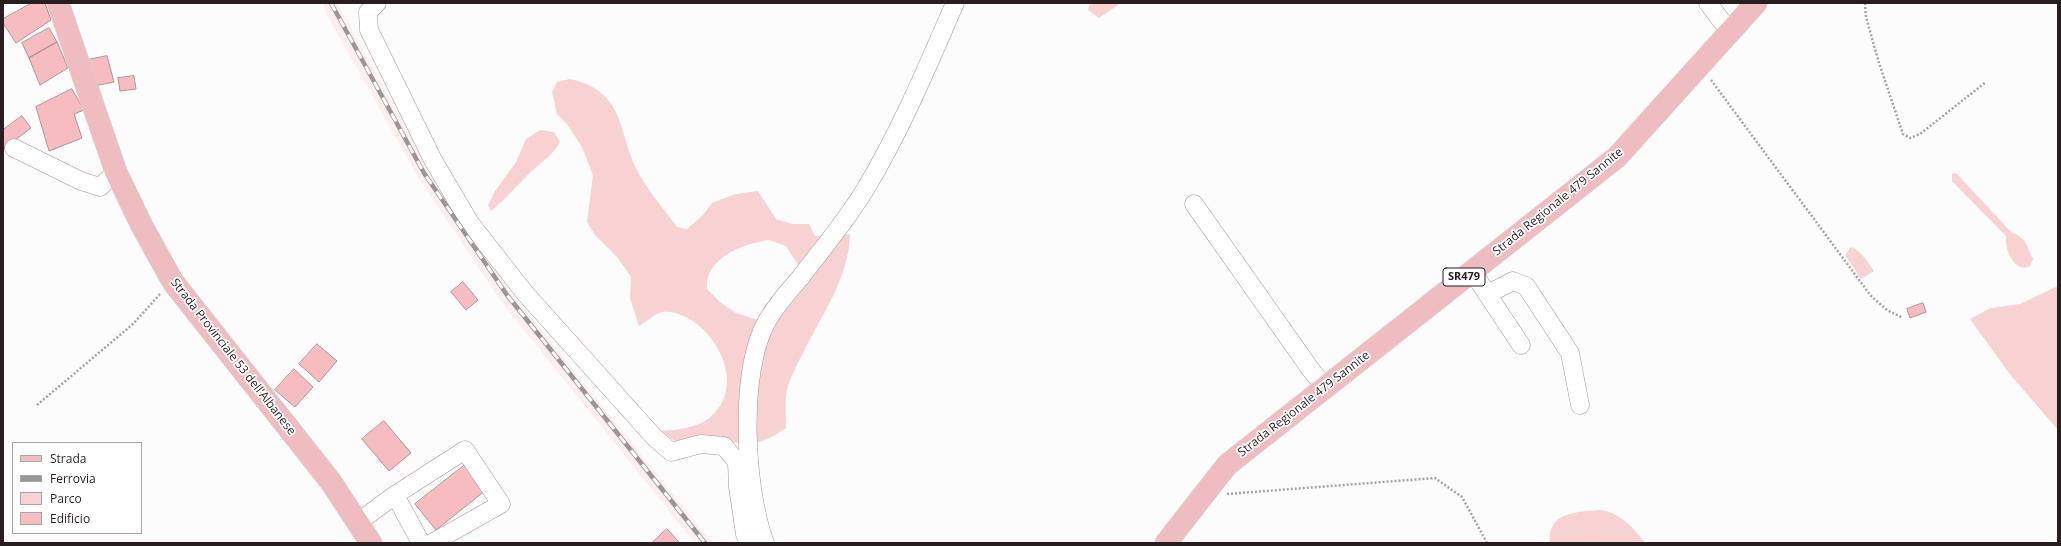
<!DOCTYPE html>
<style>
body{margin:0}
#map{position:relative;width:2061px;height:546px;overflow:hidden;background:#fcfcfc;font-family:"Open Sans",sans-serif}
canvas{display:block}
.frame{position:absolute;inset:0;border:4px solid #291e1f;pointer-events:none}
.legend{position:absolute;left:12px;top:442px;width:130px;height:92px;box-sizing:border-box;background:#fff;border:1px solid #a9a5a5;margin:0;padding:5px 7px;list-style:none;font-size:12px;color:#291e1f}
.legend li{display:flex;align-items:center;gap:8px;height:20px}
.legend b{width:20px;border:1px solid #a9a5a5}
</style>
<div id="map">
<canvas width="2061" height="546"></canvas>
<div class="frame"></div>
<ul class="legend">
<li><b style="height:5px;background:#efbdc1"></b>Strada</li>
<li><b style="height:5px;background:#9a9596"></b>Ferrovia</li>
<li><b style="height:11px;background:#f8d1d3"></b>Parco</li>
<li><b style="height:11px;background:#f7bcbf"></b>Edificio</li>
</ul>
</div>
<script>
const ctx = document.querySelector('canvas').getContext('2d');
ctx.lineJoin = 'round';
function fillPath(path, color) {
  ctx.fillStyle = color;
  ctx.fill(path, 'evenodd');
}
function trace(path, color, width, dash) {
  ctx.strokeStyle = color;
  ctx.lineWidth = width;
  ctx.lineCap = dash ? 'butt' : 'round';
  ctx.setLineDash(dash || []);
  ctx.stroke(path);
}
function write(font, color, halo, rows, align = 'center') {
  ctx.font = font + ' "Open Sans",sans-serif';
  ctx.lineWidth = 3.5;
  ctx.setLineDash([]);
  ctx.textBaseline = 'middle';
  ctx.strokeStyle = halo;
  ctx.fillStyle = color;
  for (const [text, x, y, turn = 0] of rows) {
    ctx.save();
    ctx.translate(x, y);
    ctx.rotate((+turn || 0) * Math.PI / 180);
    ctx.textAlign = isNaN(turn) ? turn : align;
    if (halo) ctx.strokeText(text, 0, 0);
    ctx.fillText(text, 0, 0);
    ctx.restore();
  }
}
fillPath(new Path2D(`
 M323,3H337L429,170L511,292L712,543H695L500,300L418,177L327,15Z`), '#ffeeef');
fillPath(new Path2D(`
 M1090,3H1121L1099,18L1088,10Z
 M570,79C627,92 617,132 638,172C648,191 664,209 677,227L687,229L703,215L712,203L736,194L758,191L776,219L792,224H809L815,236L826,237L850,234C849,278 821,316 802,355C796,366 788,382 786,395C785,405 786,417 786,428C770,439 760,444 740,443C733,443 726,439 719,439C690,440 687,453 661,431C676,430 696,428 708,419C746,390 721,335 686,317C679,314 671,311 663,312C655,313 646,322 639,326L630,298L631,277L618,258L595,235L587,222L593,175L582,147L567,124L557,114L552,92L557,82ZM769,240L786,246L800,268L761,321L736,313L721,303L707,289C705,258 742,244 769,240Z
 M540,130L554,132L560,142C553,155 545,159 534,169C519,183 507,198 491,211L488,205L495,191L516,162L526,139Z
 M1956,173L2012,233C2025,236 2028,248 2033,259L2030,266C2015,274 2004,249 2006,236L1952,181V174Z
 M1851,247C1862,251 1867,262 1874,271L1861,279L1845,255Z
 M2058,286V430L2009,373L1970,319L1991,308L2020,304Z
 M1601,510C1620,513 1634,528 1645,543H1550C1547,511 1578,512 1601,510Z`), '#f8d1d3');
const building = new Path2D(`
 M32,3H45L51,20L16,43L3,23V19Z
 M49,28L57,42L29,58L22,43Z
 M57,42L68,68L40,85L29,58Z
 M107,56L114,82L94,86L88,60Z
 M134,76L136,89L120,91L118,78Z
 M72,89L84,110L74,114L82,138L49,151L36,107Z
 M22,116L31,128L3,149V130Z
 M463,282L478,300L466,310L451,292Z
 M1923,303L1926,312L1910,318L1907,309Z
 M317,344L337,361L319,382L299,364Z
 M294,369L313,387L295,407L275,390Z
 M384,421L411,453L389,471L362,439Z
 M465,465L486,490L436,530L415,504Z
 M667,529L680,543H652Z`);
fillPath(building, '#f7bcbf');
trace(building, '#b19394', 1);
const minor = new Path2D(`
 M377,3L368,12L369,30L433,160L470,223L524,292L654,437L671,452L701,444L724,446L737,462L738,487L745,534L749,543
 M1708,3L1730,32
 M14,148L81,181L100,187L116,172
 M1194,204L1311,370L1325,387
 M1472,271L1521,345
 M1488,294L1513,281L1526,286L1570,353L1580,405
 M395,495L421,543
 M357,523L395,495L465,450L501,504L432,543
 M765,543C745,489 738,373 767,321C776,305 788,292 800,278C823,248 847,220 866,188C901,130 928,65 955,3`);
const major = new Path2D(`
 M58,3L116,172L142,226L173,282L331,482L371,543
 M1166,543L1227,465L1617,157L1756,3`);
trace(minor, '#ae9092', 19);
trace(major, '#d8d6d7', 23);
trace(new Path2D(`
 M1865,3L1866,17L1879,63L1903,134L1910,138L1920,134L1986,82
 M1711,80L1871,296L1887,310L1903,318
 M37,405L133,324L161,293
 M1227,494L1435,478L1462,497L1487,543`), '#a7a2a3', 2.5, [2, 2]);
trace(minor, '#fff', 18);
trace(major, '#efbdc1', 22);
const rail = new Path2D(`
 M331,3L424,173L507,295L705,543`);
trace(rail, '#9a9596', 4.5);
trace(rail, '#fff', 3, [9]);
for (const [x, y, w] of [
 [1464,277,42]
]) {
  const box = new Path2D();
  box.roundRect(x - w / 2, y - 9, w, 18, 3);
  ctx.fillStyle = '#fff';
  ctx.fill(box);
  trace(box, '#291e1f', 1);
}
write('bold 11px', '#291e1f', null, [
 ["SR479",1464,277]
]);
write('12px', '#291e1f', '#fff', [
 ["Strada Regionale 479 Sannite",1558,202,-39],
 ["Strada Provinciale 53 dell'Albanese",233,357,52],
 ["Strada Regionale 479 Sannite",1304,404,-38]
]);
</script>
